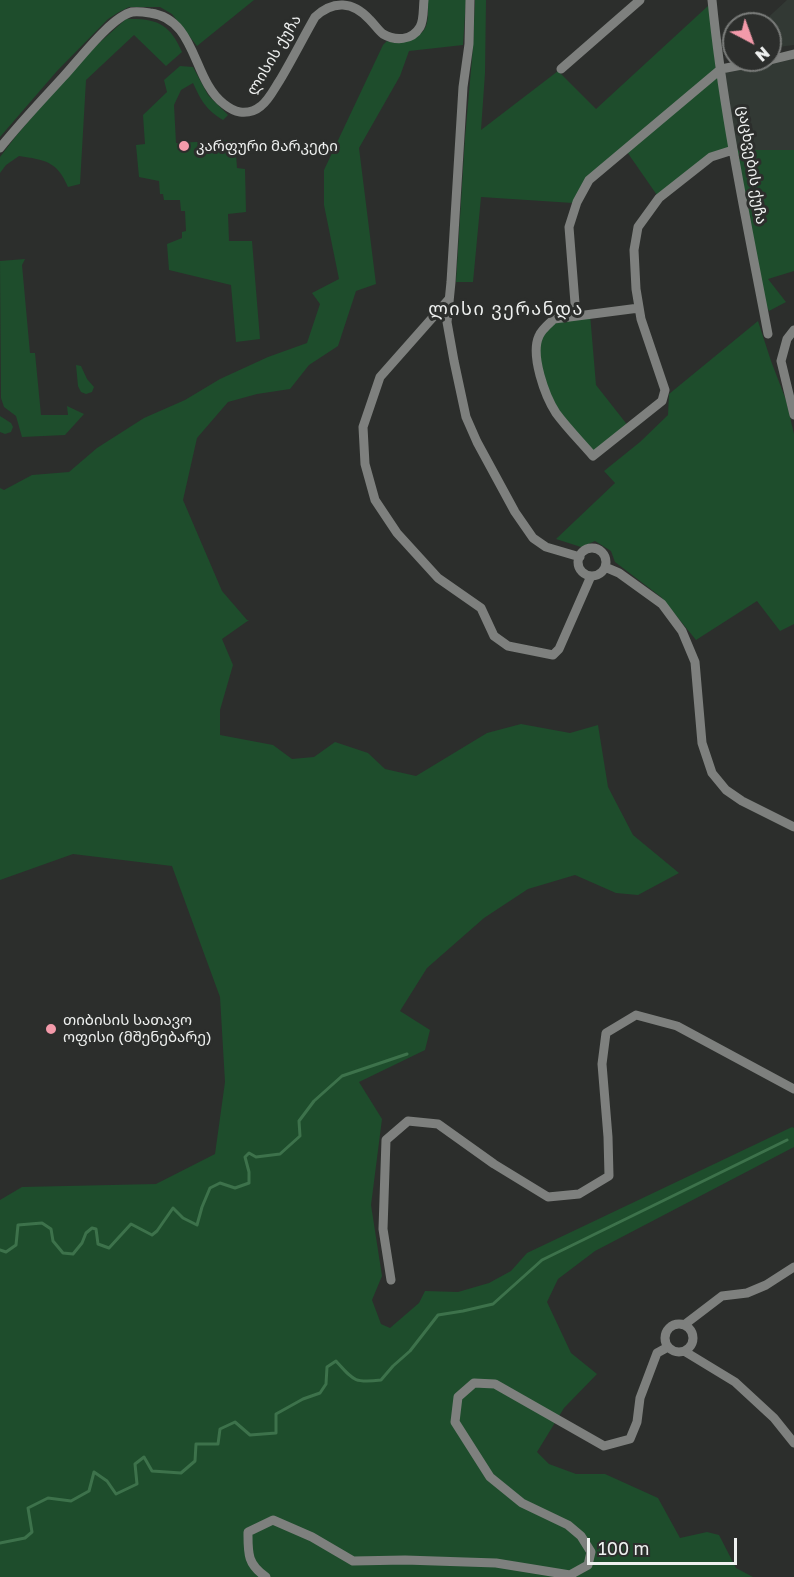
<!DOCTYPE html>
<meta charset="utf-8">
<style>
body{margin:0}
#map{position:relative;width:794px;height:1577px;overflow:hidden;background:#2c2e2c;font-family:"Golos Text",sans-serif}
canvas{display:block}
.north{position:absolute;left:722px;top:12px;width:60px;height:60px;box-sizing:border-box;background:#2c2e2c;border:2px solid #7a7c7a;border-radius:50%;rotate:139deg;font-size:16px;font-weight:700;line-height:24px;text-align:center;color:#eef0ef}
.north::after{content:'';display:block;margin:auto;width:21px;height:27px;background:#f39aaa;clip-path:polygon(50% 0,100% 100%,50% 72%,0 100%)}
.scale{position:absolute;left:587px;top:1538px;width:150px;height:27px;box-sizing:border-box;border:3px solid #eef0ef;border-top:0;padding-left:8px;font-size:18px;line-height:21px;white-space:nowrap;color:#eef0ef;-webkit-text-stroke:4px #2c2e2c;paint-order:stroke}
</style>
<div id="map">
<canvas width="794" height="1577"></canvas>
<div class="north">N</div>
<div class="scale">100 m</div>
</div>
<script>
const ctx = document.querySelector('canvas').getContext('2d');
ctx.lineJoin = 'round';
function fillPath(path, color) {
  ctx.fillStyle = color;
  ctx.fill(path, 'evenodd');
}
function trace(path, color, width, dash) {
  ctx.strokeStyle = color;
  ctx.lineWidth = width;
  ctx.lineCap = dash ? 'butt' : 'round';
  ctx.setLineDash(dash || []);
  ctx.stroke(path);
}
function write(font, color, halo, rows, align = 'center') {
  ctx.font = font + ' "Golos Text","Noto Sans Georgian",sans-serif';
  ctx.lineWidth = 6;
  ctx.setLineDash([]);
  ctx.textBaseline = 'middle';
  ctx.strokeStyle = halo;
  ctx.fillStyle = color;
  for (const [text, x, y, turn = 0] of rows) {
    ctx.save();
    ctx.translate(x, y);
    ctx.rotate((+turn || 0) * Math.PI / 180);
    ctx.textAlign = isNaN(turn) ? turn : align;
    if (halo) ctx.strokeText(text, 0, 0);
    ctx.fillText(text, 0, 0);
    ctx.restore();
  }
}
fillPath(new Path2D(`
 M787,0H794V45L770,48V24H761Z
 M794,54V150H733L721,69Z`), '#323934');
fillPath(new Path2D(`
 M0,0H254L197,46L172,14L160,7H129L119,12L108,19L57,71L0,137Z
 M428,0H466L463,45L409,51L400,76L359,148L376,284L356,291L338,346L309,365L290,389L257,394L228,402L197,438L183,500L222,591L247,620H249L222,639L233,665L220,710V735L273,745L292,759L314,757L335,742L368,753L385,769L416,776L487,733L521,724L570,733L598,725L608,787L633,835L679,873L638,895L616,893L575,875L528,889L484,918L427,968L400,1011L430,1030L425,1050L359,1082L382,1119L371,1205L382,1276L372,1300L381,1324L390,1328L419,1303L425,1291L458,1292L489,1283L511,1271L527,1253L792,1127L794,1128V1147L595,1251L558,1279L547,1302L571,1353L597,1374L564,1408L537,1452L549,1464L576,1474H605L658,1498L680,1538L707,1532L719,1535L736,1568L753,1577H0V1200L22,1187L156,1184L215,1154L225,1082L220,997L172,866L73,854L0,880V488L4,490L32,475L69,472L97,448L144,418L185,400L220,379L268,357L307,343L320,304L312,293L339,279L324,205V170L383,45L387,41C395,43 398,43 406,41C430,34 428,22 428,0Z
 M475,0H486L485,73L481,130L558,71L596,109L709,5L716,69L586,178L573,203L481,197L473,282H456L465,138L473,47Z
 M126,19C157,18 170,24 182,52L166,66L134,35L86,80L80,184L68,187C57,161 45,160 19,156L6,165L0,173V157L16,136L71,71L98,44Z
 M180,66L193,67L208,95L228,115L223,120C205,109 201,100 193,83L181,90L174,105L176,143L235,140L237,168L245,169L246,212L228,214L229,241H252L260,339L236,342L231,285L169,270L167,244L182,238V232L186,231L185,211H181L180,200H164L163,194H160L159,181L139,177L136,145L145,144L143,115L167,92L164,80Z
 M721,69L734,150H794V271L768,279L786,302L769,311L760,291L733,150L711,157L659,198L625,149Z
 M25,259L22,265L30,353H35L41,415H68L67,406L84,414L65,435L22,437L16,416L4,407L1,398L0,261Z
 M590,314L596,385L629,427L593,456L556,412L542,383L538,337L554,319Z
 M758,321L771,361L786,400L794,434V624L780,631L757,601L696,640L661,597L615,562L611,551L595,541L581,547L556,539L615,483L604,471L640,442L668,415L669,394Z
 M76,365L81,366L87,379L94,387L92,392L86,394L81,392L78,386Z
 M0,416L11,423L13,427L11,432L5,434L0,432Z`), '#1e4d2c');
trace(new Path2D(`
 M0,1250L6,1252L16,1245L18,1225L42,1223L51,1229L53,1241L63,1253L73,1254L82,1243L86,1233L92,1228L96,1229L98,1244L109,1248L131,1224L152,1235L157,1231L173,1208L183,1218L197,1225L202,1207L210,1188L220,1183L235,1188L249,1183V1172L245,1157L249,1153L256,1157L280,1154L300,1136L299,1121L314,1101L342,1076L407,1054
 M0,1543L25,1538L32,1532L28,1508L48,1498L71,1501L89,1491L94,1472L107,1481L116,1494L137,1484L135,1464L144,1457L152,1471L181,1473L195,1461L196,1444H218L220,1429L235,1422L250,1435L276,1433V1414L303,1399L320,1393L326,1384L327,1367L336,1361C354,1381 354,1383 381,1380L393,1366L410,1351L438,1315L463,1311L493,1304L542,1260L787,1140`), '#3d724b', 3);
trace(new Path2D(`
 M470,0L469,44L463,87L451,282L447,322L454,361L466,417L477,442L515,512L533,538L546,547L580,557
 M712,0C723,112 747,223 768,334
 M770,60L794,54
 M561,69L640,0
 M0,148C20,123 42,100 63,77C79,60 111,17 132,12C138,11 144,12 150,13C197,19 192,80 224,104C229,108 233,111 240,112C248,113 255,111 261,106C269,100 274,89 280,80C292,60 303,38 315,17C333,0 353,1 370,20C375,25 378,30 383,34C395,41 412,41 420,27C424,20 423,9 424,0
 M449,299L380,377L363,427L365,464L375,500L397,533L438,578L481,608L494,636L508,646L553,655L559,649L591,576
 M639,308L554,319C549,324 542,329 539,336C530,355 545,396 556,413C567,428 581,442 593,456L662,401L665,390L641,319L636,289L634,250L638,227L659,198L711,157L733,150
 M576,316L569,227L577,202L589,180L721,69L768,60
 M794,330L787,339L781,361L794,415
 M578 562a14 14 0 1 1 28 0a14 14 0 1 1-28 0Z
 M605,567L619,573L662,604L682,631L695,662L702,743L712,773L726,790L742,801L794,827
 M391,1280L383,1229L386,1140L408,1121L438,1124L494,1164L548,1197L579,1194L609,1176L608,1137L602,1064L606,1033L636,1015L677,1026L794,1089
 M665 1338a14 14 0 1 1 28 0a14 14 0 1 1-28 0Z
 M684,1325L722,1296L747,1293L766,1285L794,1267
 M684,1351L735,1382L774,1418L794,1443
 M266,1577C247,1564 248,1553 248,1532L273,1520L312,1537L353,1561L405,1560L496,1563L570,1575L588,1565L591,1552L581,1536L568,1525L522,1503L490,1477L455,1422L458,1397L474,1383L495,1384L604,1446L630,1439L637,1422L640,1398L657,1353L668,1347`), '#7e807e', 9);
for (const [x, y, r, color] of [
 [184,146,6,"#f39aaa"],
 [51,1029,6,"#f39aaa"]
]) {
  const dot = new Path2D();
  dot.arc(x, y, r, 0, 2 * Math.PI);
  ctx.fillStyle = color;
  ctx.fill(dot);
  trace(dot, '#2c2e2c', 2);
}
write('15px', '#eef0ef', '#2c2e2c', [
 ["ლისის ქუჩა",274,55,-59],
 ["ცაცხვების ქუჩა",752,165,81]
]);
write('15px', '#eef0ef', '#2c2e2c', [
 ["კარფური მარკეტი",196,146],
 ["თიბისის სათავო",63,1020],
 ["ოფისი (მშენებარე)",63,1037]
], 'left');
ctx.letterSpacing = '1.5px';
write('18px', '#eef0ef', '#2c2e2c', [
 ["ლისი ვერანდა",506,309]
]);
ctx.letterSpacing = '0px';
</script>
